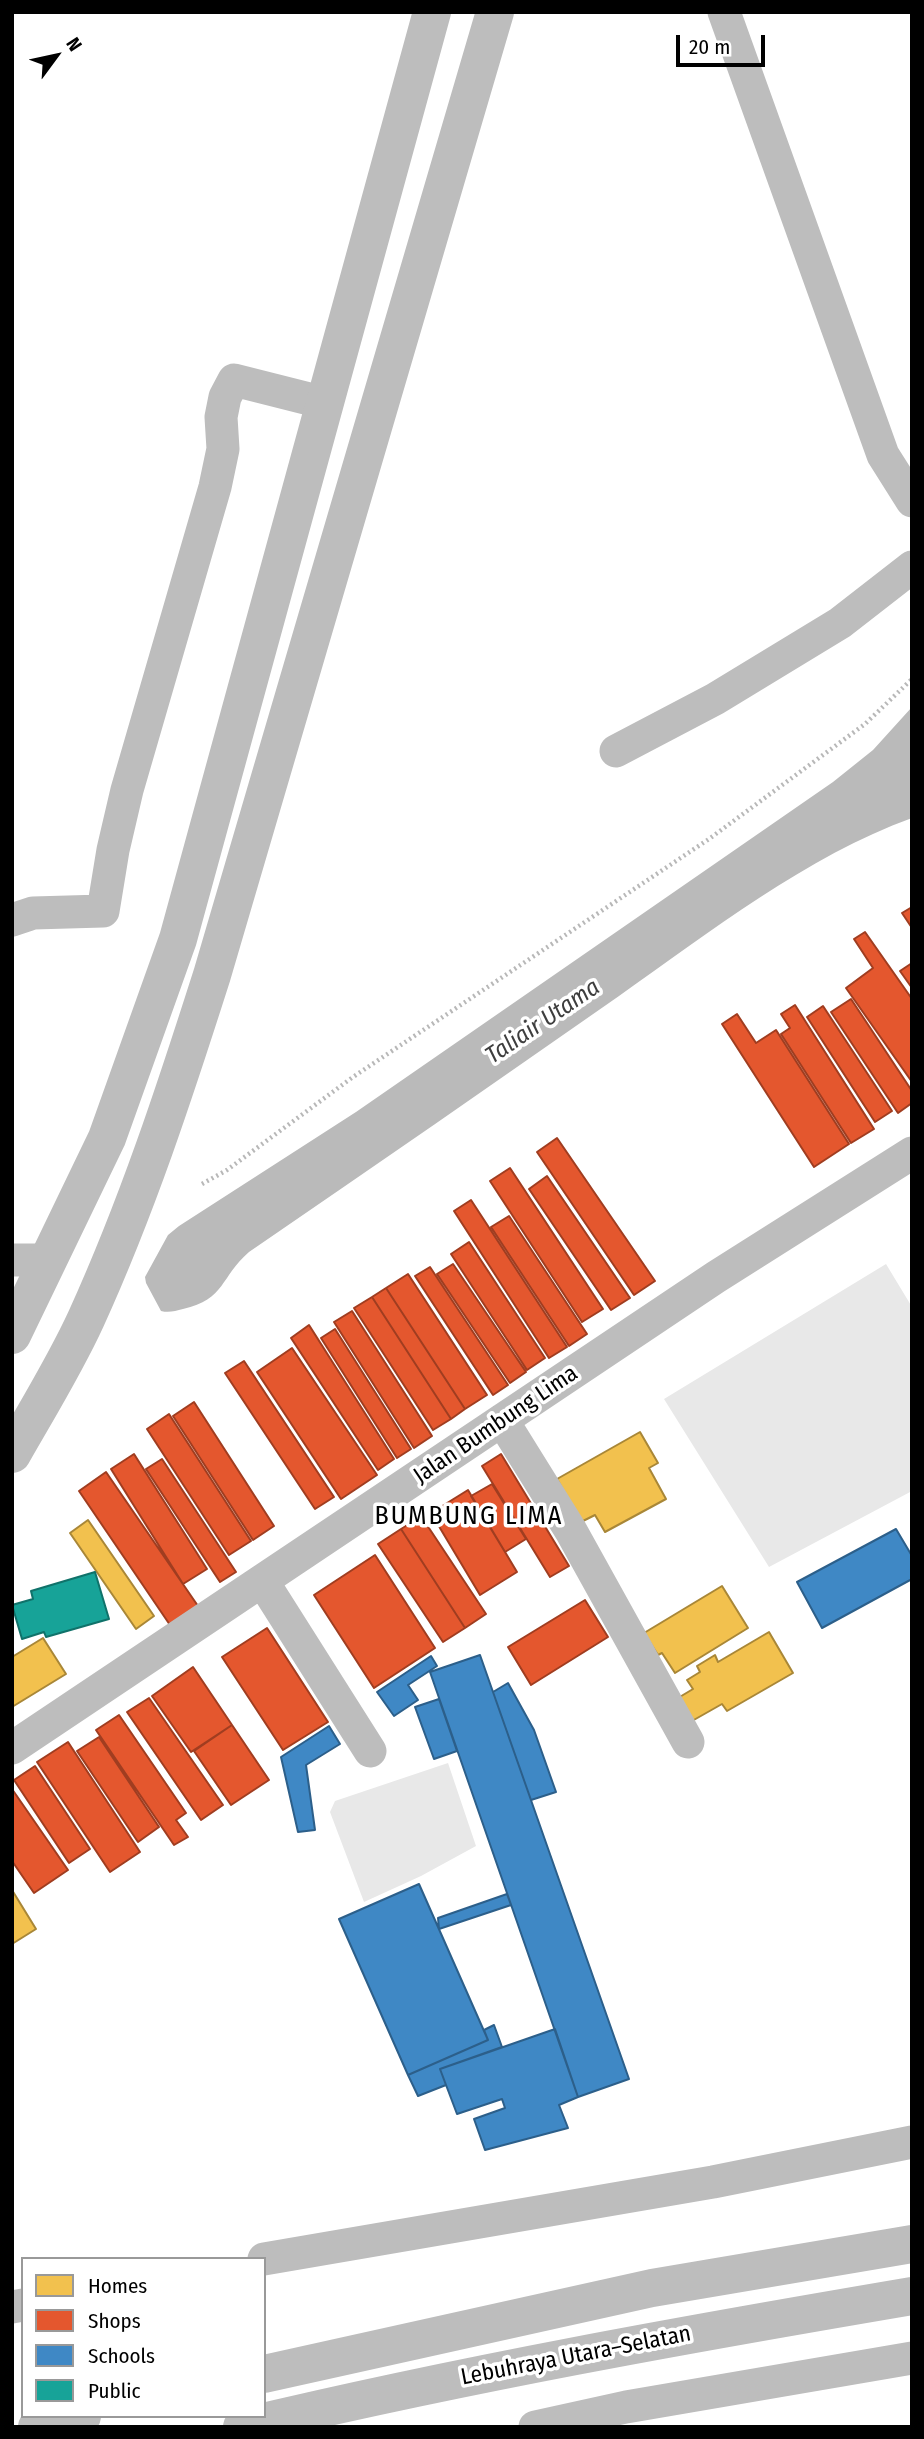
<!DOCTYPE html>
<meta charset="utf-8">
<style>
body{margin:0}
#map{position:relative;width:924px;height:2439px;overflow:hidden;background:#fff;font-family:"Fira Sans Condensed",sans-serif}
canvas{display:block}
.frame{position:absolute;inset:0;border:14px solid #000;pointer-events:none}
.legend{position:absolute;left:21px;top:2257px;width:245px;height:161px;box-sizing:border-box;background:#fff;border:2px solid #999;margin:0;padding:9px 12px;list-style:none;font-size:21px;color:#000}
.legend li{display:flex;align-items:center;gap:14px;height:35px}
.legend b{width:35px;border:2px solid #999}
.north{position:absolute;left:21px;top:21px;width:70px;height:70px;-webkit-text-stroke:5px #fff;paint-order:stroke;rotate:57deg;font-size:19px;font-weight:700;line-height:28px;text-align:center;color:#000}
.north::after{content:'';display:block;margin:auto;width:24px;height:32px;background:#000;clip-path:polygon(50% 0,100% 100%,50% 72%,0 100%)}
.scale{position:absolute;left:676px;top:35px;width:89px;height:32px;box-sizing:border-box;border:4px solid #000;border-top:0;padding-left:9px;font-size:21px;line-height:24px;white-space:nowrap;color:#000;-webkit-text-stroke:5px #fff;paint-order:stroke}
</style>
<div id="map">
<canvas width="924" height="2439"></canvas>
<div class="frame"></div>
<ul class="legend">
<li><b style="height:19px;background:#f2c14e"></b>Homes</li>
<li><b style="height:19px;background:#e4572e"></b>Shops</li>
<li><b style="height:19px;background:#3f88c5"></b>Schools</li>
<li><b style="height:19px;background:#17a398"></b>Public</li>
</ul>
<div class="north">N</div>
<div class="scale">20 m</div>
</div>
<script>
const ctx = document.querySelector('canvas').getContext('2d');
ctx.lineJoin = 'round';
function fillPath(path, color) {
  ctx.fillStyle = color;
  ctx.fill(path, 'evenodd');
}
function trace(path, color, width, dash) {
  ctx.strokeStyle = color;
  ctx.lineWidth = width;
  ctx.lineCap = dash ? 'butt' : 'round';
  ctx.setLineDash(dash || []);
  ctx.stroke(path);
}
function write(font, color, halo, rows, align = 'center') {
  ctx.font = font + ' "Fira Sans Condensed",sans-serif';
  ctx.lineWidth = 7;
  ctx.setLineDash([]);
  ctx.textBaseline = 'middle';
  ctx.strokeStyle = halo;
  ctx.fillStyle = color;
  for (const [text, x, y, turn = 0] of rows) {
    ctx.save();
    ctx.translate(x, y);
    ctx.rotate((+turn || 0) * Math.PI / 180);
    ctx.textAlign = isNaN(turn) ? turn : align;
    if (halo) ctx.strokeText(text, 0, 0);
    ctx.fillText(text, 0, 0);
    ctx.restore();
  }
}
fillPath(new Path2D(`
 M886,1264L912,1307V1491L769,1567L664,1399Z
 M448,1763L476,1846L421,1876L364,1902L330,1812L335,1801Z`), '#e8e8e8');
fillPath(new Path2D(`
 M912,707V818C807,856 710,932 619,996C496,1082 373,1167 249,1252C220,1277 226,1299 183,1309C175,1311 169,1313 161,1311L146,1283L145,1277L168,1235L179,1226L356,1112L833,782L873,750Z`), '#bababa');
const homes = new Path2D(`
 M640,1432L658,1463L649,1468L666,1499L605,1532L595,1515L581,1522L557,1479Z
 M88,1520L154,1616L136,1629L70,1533Z
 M722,1586L748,1628L675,1673L662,1653L658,1655L644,1633Z
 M769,1632L793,1673L727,1711L722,1704L692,1721L678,1698L693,1689L687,1680L700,1672L697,1666L715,1655L718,1662Z
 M43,1638L66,1674L12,1707V1657Z
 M12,1890L36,1929L12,1944Z`);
fillPath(homes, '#f2c14e');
trace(homes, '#a98737', 2);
const shops = new Path2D(`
 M912,907V928L902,913Z
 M865,932L912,999V1082L846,988L873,968L854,939Z
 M912,963V988L900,971Z
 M851,999L912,1091V1103L898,1113L831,1012Z
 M795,1005L874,1129L851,1143L781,1034L790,1028L781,1014Z
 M823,1006L892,1111L875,1122L807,1017Z
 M737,1014L756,1043L776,1030L849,1144L814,1167L722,1024Z
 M557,1138L655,1281L634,1295L537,1152Z
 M510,1168L603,1309L582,1322L490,1181Z
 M547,1176L630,1298L611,1310L529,1189Z
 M471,1200L567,1347L549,1358L454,1211Z
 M509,1216L587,1334L569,1346L491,1227Z
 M469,1242L545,1358L527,1370L451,1254Z
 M453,1264L526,1372L510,1383L437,1274Z
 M430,1267L508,1385L493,1395L415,1276Z
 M408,1274L487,1395L465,1409L386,1288Z
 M386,1288L465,1409L451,1419L372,1297Z
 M372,1297L451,1419L433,1430L354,1308Z
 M352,1311L432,1436L414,1448L334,1322Z
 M309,1325L394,1459L378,1470L291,1338Z
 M335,1329L411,1449L397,1458L321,1338Z
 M292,1348L377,1475L341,1499L257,1372Z
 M244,1361L334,1497L315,1509L225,1373Z
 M194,1402L274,1526L253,1540L173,1416Z
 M169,1414L251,1541L229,1555L147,1429Z
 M134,1454L207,1569L183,1584L111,1469Z
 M501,1454L569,1566L550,1577L482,1466Z
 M162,1459L236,1572L220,1582L146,1469Z
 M106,1472L198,1606L170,1625L79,1491Z
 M492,1484L526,1539L505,1552L471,1496Z
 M468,1490L517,1572L480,1595L431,1513Z
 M421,1516L486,1614L465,1628L401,1529Z
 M401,1529L465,1628L443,1642L378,1544Z
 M375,1555L435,1648L374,1688L314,1595Z
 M585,1600L608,1637L531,1685L508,1647Z
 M267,1628L328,1722L283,1750L222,1657Z
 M193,1667L232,1725L191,1752L152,1696Z
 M149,1698L223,1805L201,1820L127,1712Z
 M119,1715L186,1813L176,1820L188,1837L174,1845L96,1730Z
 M232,1725L269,1780L231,1805L194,1751Z
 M99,1737L159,1827L138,1842L77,1751Z
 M68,1742L140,1852L110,1872L37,1762Z
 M35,1766L90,1849L69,1863L14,1780Z
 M12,1789L68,1870L34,1893L12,1861Z`);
fillPath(shops, '#e4572e');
trace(shops, '#a03d20', 2);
const schools = new Path2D(`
 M896,1529L912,1556V1579L822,1628L797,1582Z
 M480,1655L629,2079L578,2097L430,1672Z
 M431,1656L437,1666L408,1685L418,1700L394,1716L377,1692Z
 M508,1683L534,1730L556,1792L531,1800L493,1692Z
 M439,1699L457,1751L434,1759L415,1707Z
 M329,1726L340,1744L306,1765L315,1830L298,1832L281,1757Z
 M419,1884L488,2040L408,2075L339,1919Z
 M507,1894L511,1905L439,1929L438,1918Z
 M494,2025L502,2047L440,2069L446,2085L418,2096L408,2075L488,2040L484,2030Z
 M555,2029L578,2097L559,2105L568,2128L485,2150L474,2119L505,2108L502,2099L457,2114L440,2069Z`);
fillPath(schools, '#3f88c5');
trace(schools, '#2c5f8a', 2);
const public = new Path2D(`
 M95,1572L109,1619L46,1637L44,1632L22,1639L12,1605L33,1599L31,1591Z`);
fillPath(public, '#17a398');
trace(public, '#10726a', 2);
trace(new Path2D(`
 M202,1184L227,1170L353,1077L709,839L865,724L912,679`), '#b8b8b8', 4.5, [2, 3.5]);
trace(new Path2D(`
 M724,12L883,455L912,501
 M616,751L715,699L840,623L912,567
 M12,920L33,913L103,911L113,850L127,790L215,487L223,449L221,417L225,397L234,380L325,403
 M12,1260H48
 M502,1420L571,1531L688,1742
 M263,1582L370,1751
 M12,1748L716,1277L912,1153
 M264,2259L713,2182L912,2142
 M12,2307L23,2305
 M535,2427L626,2407L912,2358`), '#bdbdbd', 33);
trace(new Path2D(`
 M12,1335L107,1138L178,939L432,12
 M12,1454C37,1410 65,1365 86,1319C137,1207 175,1091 212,975L495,12
 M264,2374L652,2288L912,2244
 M37,2427L82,2416
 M242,2427C464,2374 688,2334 912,2296`), '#bdbdbd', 38);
write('23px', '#000', '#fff', [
 ["Jalan Bumbung Lima",496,1425,-34],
 ["Lebuhraya Utara–Selatan",576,2356,-11]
]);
write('italic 24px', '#3e3e3e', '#fff', [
 ["Taliair Utama",543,1022,-34]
]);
ctx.letterSpacing = '2px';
write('26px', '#000', '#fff', [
 ["BUMBUNG LIMA",469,1517]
]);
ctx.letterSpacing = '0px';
</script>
